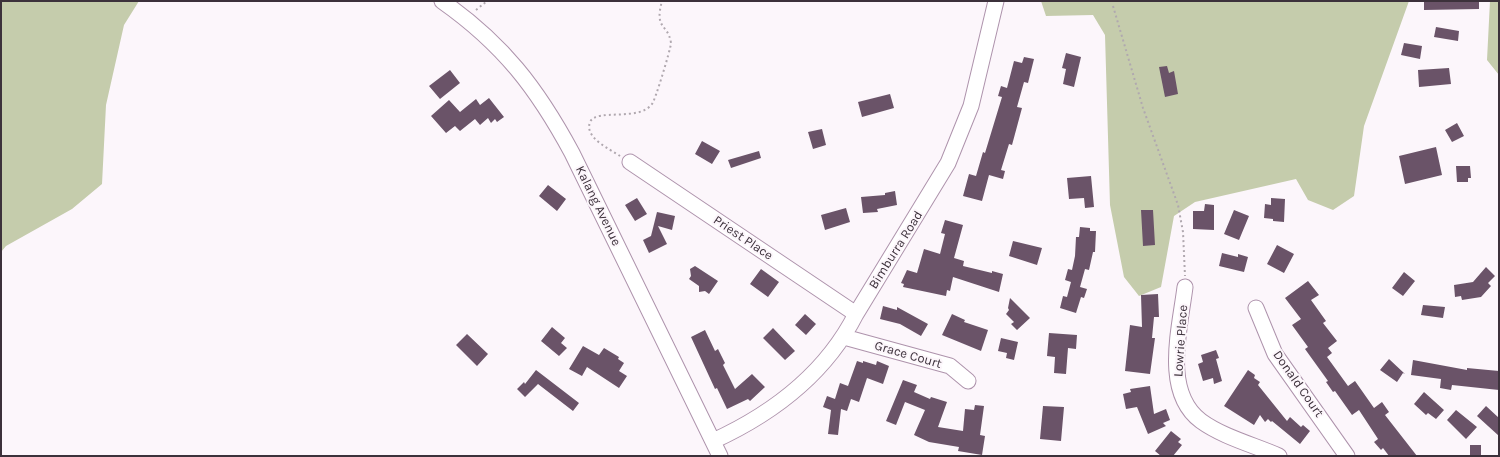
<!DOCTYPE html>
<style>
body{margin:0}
#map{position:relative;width:1500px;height:457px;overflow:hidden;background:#fcf6fb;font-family:Karla,sans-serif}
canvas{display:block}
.frame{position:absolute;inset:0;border:2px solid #3c313b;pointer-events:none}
</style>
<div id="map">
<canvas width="1500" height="457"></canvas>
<div class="frame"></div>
</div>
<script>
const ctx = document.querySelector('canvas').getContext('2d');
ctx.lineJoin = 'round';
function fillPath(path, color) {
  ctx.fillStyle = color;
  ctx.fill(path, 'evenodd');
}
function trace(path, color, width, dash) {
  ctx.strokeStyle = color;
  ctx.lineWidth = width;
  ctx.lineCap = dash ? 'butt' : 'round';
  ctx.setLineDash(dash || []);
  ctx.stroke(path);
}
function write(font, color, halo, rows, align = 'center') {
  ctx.font = font + ' Karla,sans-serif';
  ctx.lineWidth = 4;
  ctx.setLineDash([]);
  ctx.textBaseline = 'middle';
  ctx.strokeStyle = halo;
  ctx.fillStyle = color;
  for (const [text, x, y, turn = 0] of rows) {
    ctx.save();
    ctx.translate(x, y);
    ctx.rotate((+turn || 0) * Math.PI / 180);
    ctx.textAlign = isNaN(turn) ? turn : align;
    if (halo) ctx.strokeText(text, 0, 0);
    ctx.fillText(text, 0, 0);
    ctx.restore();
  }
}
fillPath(new Path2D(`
 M1,1H139L124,25L106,105L102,184L72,209L6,246L1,252Z
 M1041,1H1409L1364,126L1354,196L1333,210L1308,200L1296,179L1195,202L1174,216L1161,287L1139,296L1124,277L1110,205L1105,35L1093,15L1046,16Z
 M1490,1H1499V75L1487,60Z`), '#c5ccac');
fillPath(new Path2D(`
 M1424,1H1479V9L1424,10Z
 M1436,27L1459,31L1458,41L1434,37Z
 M1404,43L1422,46L1420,59L1401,55Z
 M1066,53L1081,57L1074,87L1063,84L1066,69L1062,68Z
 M1024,57L1034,59L1028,83L1024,82L1017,107L1022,108L1012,145L1009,144L1001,170L1005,171L1003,179L989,175L982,201L963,196L969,174L976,176L983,152L985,153L1002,97L998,96L1001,86L1007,88L1014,61L1022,63Z
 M1167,66L1169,73L1174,71L1178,94L1165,97L1159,67Z
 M1449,68L1451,84L1419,87L1418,70Z
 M450,70L460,83L440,99L429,86Z
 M890,94L894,108L862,117L858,102Z
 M489,98L504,117L497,122L495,119L491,123L488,118L480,125L475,119L460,131L455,126L446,133L431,116L449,100L460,112L476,99L480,105Z
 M1457,123L1464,136L1452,142L1445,130Z
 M822,129L826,145L813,149L808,132Z
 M702,141L720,151L712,164L695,154Z
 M1436,147L1442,175L1405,184L1399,156Z
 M759,151L761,158L731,168L728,160Z
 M1456,166H1470L1471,178H1468V182H1457Z
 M1091,176L1094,207L1085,208L1084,198L1069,199L1067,178Z
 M548,185L566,199L557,211L539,196Z
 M895,191L897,205L877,209L878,212L863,213L861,197L885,195V193Z
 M637,198L647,214L635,221L625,205Z
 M1271,198L1285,199L1284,222L1273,221V219L1264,218L1265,204L1271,205Z
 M1205,204L1214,205V230L1193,229V211H1204Z
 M846,208L850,222L825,230L821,215Z
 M1141,210H1153L1155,245L1143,246Z
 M1234,210L1249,216L1239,240L1224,234Z
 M657,212L675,216L672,230L658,226L667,244L649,253L643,240L651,236Z
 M945,220L963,225L954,258L964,261L963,266L992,273V271L1003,274L999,292L953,277L950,291L947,290L946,296L903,287L904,284L901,283L907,270L917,273L924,249L940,254L945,234L941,233Z
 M1080,227L1090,228V231H1096L1095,252H1093L1089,270L1085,269L1080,287L1087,289L1084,298L1081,297L1076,313L1060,308L1063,296L1067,297L1071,282L1065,280L1068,269L1072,270L1075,256L1076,237H1079Z
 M1013,241L1042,248L1037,265L1009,256Z
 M1277,245L1294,254L1284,273L1267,264Z
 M1222,253L1238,257V254L1248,257L1244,272L1219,266Z
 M695,266L718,281L709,294L705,291L699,292V286L689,279L691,276L690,269Z
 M1486,267L1495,276L1488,283L1491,286L1481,297L1462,300L1461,296L1455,297L1454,285L1473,282Z
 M761,269L779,282L768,297L750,284Z
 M1404,272L1415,281L1403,296L1392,288Z
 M1308,281L1319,295L1311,300L1326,321L1323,323L1337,341L1328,348L1332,353L1327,357L1348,386L1355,381L1374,408L1382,402L1389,412L1385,415L1417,456H1389L1383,448L1381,450L1374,442L1378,439L1359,410L1352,415L1335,391L1333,392L1326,382L1328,381L1305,349L1308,347L1292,325L1301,319L1285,298Z
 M1158,294L1159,317H1154L1152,338H1155L1150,374L1125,371L1130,325L1142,327L1141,295Z
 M1010,298L1030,318L1017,330L1011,324L1014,322L1006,314L1009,310L1008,308Z
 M1423,305L1445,307L1443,318L1421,315Z
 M883,306L897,310V307L928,324L921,336L900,324L880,319Z
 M805,314L816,324L806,335L795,325Z
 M952,314L965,320L964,322L988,330L981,351L942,335Z
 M552,327L565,338L561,343L567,348L559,356L541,341Z
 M773,328L795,351L785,360L763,338Z
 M705,330L715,351L718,349L725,363L723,365L735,389L752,374L765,387L750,401L748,399L727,409L717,388L715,389L691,337Z
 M1049,333L1077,335L1076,349L1068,348L1066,374L1054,373L1055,357L1047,356Z
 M467,334L488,354L477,366L456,345Z
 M1001,338L1018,342L1014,360L1006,358L1007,353L998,351Z
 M583,346L599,355L604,348L619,357L618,359L624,363L619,371L627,376L619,388L587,367L582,376L569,369Z
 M1216,350L1219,358L1216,359L1222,381L1214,384L1213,378L1203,381L1198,364L1203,362L1201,355Z
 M1389,359L1405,374L1403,373L1397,382L1380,370Z
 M1413,360L1467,370V368L1499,371V390L1452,385L1451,390L1440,388L1441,379L1411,375Z
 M857,361L863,363V361L876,365L877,361L889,366L883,384L867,378L859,402L851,399L847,411L841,409L838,435L828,434L831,410L823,407L827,396L835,399L840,383L848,386Z
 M536,370L579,403L573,411L538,384L525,397L517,389L524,382L525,384Z
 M1248,370L1255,375L1254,378L1260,382L1258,385L1287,421L1290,417L1301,427L1303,425L1310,431L1300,444L1272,421L1271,422L1268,419L1265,422L1260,415L1254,425L1224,406Z
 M903,380L917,385L914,392L930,399L931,397L947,402L938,427L963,431L965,409L974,410L975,405L984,406L980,435L985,436L982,455L958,451L959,447L929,442L914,435L925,410L905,402L896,425L886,421Z
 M1150,386L1154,414L1166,409L1170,420L1163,423L1166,426L1148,434L1137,407L1126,409L1123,394L1131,392L1130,389Z
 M1424,392L1444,410L1436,419L1428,413L1426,415L1414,404Z
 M1043,406L1064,407L1061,441L1040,439Z
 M1486,406L1499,418V436L1477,416Z
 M1456,410L1477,427L1466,439L1447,420Z
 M1171,431L1181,439L1178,442L1182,445L1173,456H1161L1155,451Z
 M1470,445H1481V456H1470Z`), '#6a5368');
const minor = new Path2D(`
 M442,1C503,44 537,88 572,153L720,456
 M630,162L856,314
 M1185,287C1180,328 1162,392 1201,421C1223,437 1254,445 1279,456
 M1256,308L1275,354L1347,456
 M844,337L950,366L968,381
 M713,441C772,414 826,373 856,314L948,163L971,106L996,1`);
trace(minor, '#ae93ac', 17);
trace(new Path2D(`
 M1113,6L1143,108L1178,205L1183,232L1185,276
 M476,10L487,1
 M620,156C610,149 584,138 590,122C596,108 639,122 652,104C655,101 671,48 671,43C668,23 654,30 662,1`), '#b0a8af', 2, [2, 3]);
trace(minor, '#fff', 15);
write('13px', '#3c313b', '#fcf6fb', [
 ["Kalang Avenue",598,206,64],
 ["Priest Place",743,238,34],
 ["Bimburra Road",896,250,-58],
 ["Lowrie Place",1181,341,-86],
 ["Grace Court",908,355,16],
 ["Donald Court",1298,384,55]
]);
</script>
